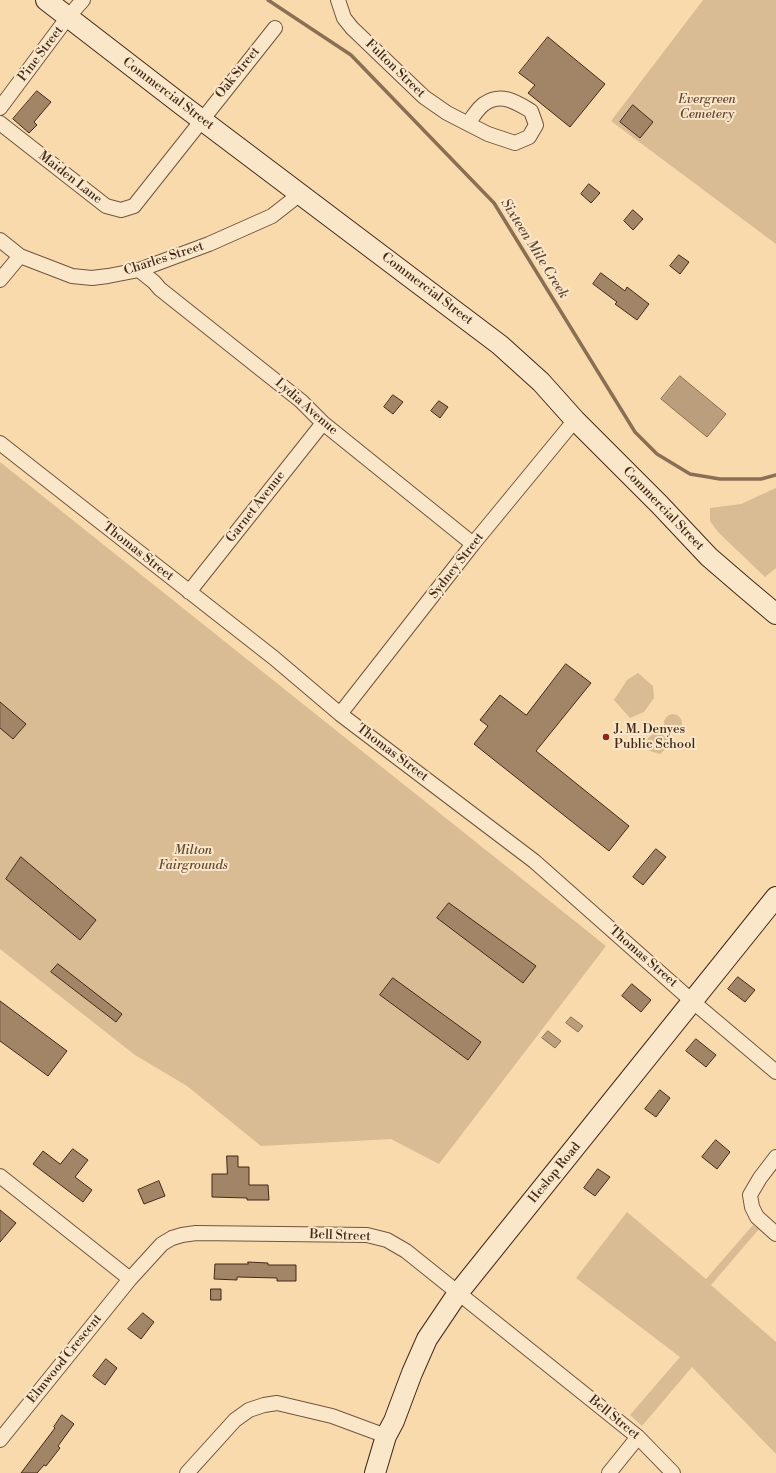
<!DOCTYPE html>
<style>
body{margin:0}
canvas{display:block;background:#f8daad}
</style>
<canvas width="776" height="1473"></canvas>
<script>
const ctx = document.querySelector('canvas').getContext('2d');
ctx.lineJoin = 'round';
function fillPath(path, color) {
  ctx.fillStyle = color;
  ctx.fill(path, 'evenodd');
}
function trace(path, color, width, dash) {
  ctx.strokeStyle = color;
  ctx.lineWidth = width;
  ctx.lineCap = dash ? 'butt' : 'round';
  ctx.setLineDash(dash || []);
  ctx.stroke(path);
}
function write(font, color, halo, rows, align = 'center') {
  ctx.font = font + ' "Libre Bodoni",serif';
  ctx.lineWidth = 4;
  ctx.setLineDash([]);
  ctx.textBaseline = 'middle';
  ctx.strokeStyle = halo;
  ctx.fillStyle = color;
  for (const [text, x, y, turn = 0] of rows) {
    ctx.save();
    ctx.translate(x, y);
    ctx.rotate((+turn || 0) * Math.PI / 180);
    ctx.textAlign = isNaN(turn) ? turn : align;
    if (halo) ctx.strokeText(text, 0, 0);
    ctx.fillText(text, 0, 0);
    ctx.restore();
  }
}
fillPath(new Path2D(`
 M703,0H776V244L611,121Z
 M0,462L606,946L439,1164L391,1139L261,1146L187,1086L135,1055L0,949Z
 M776,488V568L765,577L718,532L710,521V508L741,504Z
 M638,673L653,686L654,698L644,712L630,718L614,700L627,680Z
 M664 723a9 9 0 1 1 18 0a9 9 0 1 1-18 0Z
 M657,731C663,735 669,738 670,745L660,754L650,751L645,745L648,738Z
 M627,1212L706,1279L753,1225L759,1229L711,1285L776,1342V1454L692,1367L642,1426L630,1415L680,1357L576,1278Z`), '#d9bc94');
const water = new Path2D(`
 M680,376L726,414L707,437L661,399Z
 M571,1017L583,1026L578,1032L566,1023Z
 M548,1031L561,1041L555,1048L542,1038Z`);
fillPath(water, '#bb9e7b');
trace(water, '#8b6f54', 1);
trace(new Path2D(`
 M268,0L351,55L494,203L635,432L657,454L690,474L720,479H761L776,475`), '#8b6f54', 3.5);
const building = new Path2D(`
 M548,37L605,84L570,127L528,93L535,85L519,73Z
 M37,91L51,102L34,122L37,125L29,133L13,119Z
 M633,105L653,122L640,138L620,122Z
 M589,184L600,193L591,203L581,194Z
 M633,210L643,219L633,230L624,221Z
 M679,255L689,262L680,274L670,266Z
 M601,273L625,291L627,287L649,304L637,320L615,304L617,302L593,284Z
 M393,395L403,402L393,414L384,407Z
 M439,401L448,407L440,418L431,411Z
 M566,664L591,683L536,751L629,826L609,851L474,744L488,726L480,720L500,695L526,715Z
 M0,702L26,724L13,739L0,728Z
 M656,849L666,857L643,885L633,877Z
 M21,857L96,920L80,940L6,879Z
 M449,903L536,966L523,983L437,918Z
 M58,964L122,1014L116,1022L51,972Z
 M738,977L755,990L745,1002L728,989Z
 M393,978L481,1042L468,1060L380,995Z
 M632,984L651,1000L641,1012L622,996Z
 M0,1001L67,1051L48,1076L0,1041Z
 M696,1039L716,1055L706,1067L686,1051Z
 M660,1090L670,1098L656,1117L645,1109Z
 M716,1140L730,1152L717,1169L702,1157Z
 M73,1149L88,1160L75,1177L92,1190L83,1202L33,1164L43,1151L60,1164Z
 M227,1156H238V1167H249V1185H268L269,1200H247V1198L212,1197V1174H227Z
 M598,1169L610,1177L595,1196L584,1188Z
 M159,1181L165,1196L144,1204L138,1190Z
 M0,1210L16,1223L0,1242Z
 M248,1262L268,1263V1265H296V1281H277V1278L237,1277V1280L214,1279L215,1264H248Z
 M211,1289H221V1300H211Z
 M143,1313L154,1322L141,1339L128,1329Z
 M106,1359L117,1368L105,1385L93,1376Z
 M62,1415L74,1424L58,1446L60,1448L46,1466L44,1465L37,1473H21L55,1428L54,1427Z`);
fillPath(building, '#a28566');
trace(building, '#442919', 1);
const street = new Path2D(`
 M338,0L344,18L352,28L424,97L447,113L488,134L515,143L529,137L536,125L531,111C516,102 501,92 484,104C478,108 473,117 468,123
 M0,108L68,17L83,0
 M0,123L106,206L121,210L134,206L275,28
 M0,240L20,256L72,276L92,278L108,276L139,270L209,244L272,216L300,194
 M139,270L154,282L160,289L301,401L323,423L473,544
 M0,280L20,256
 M0,443L274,658L340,714L534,861L692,1001L776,1072
 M189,592L323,423
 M340,714L473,544L575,420
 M776,1157L760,1178L750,1195L752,1207L757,1217L776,1234
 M0,1176L130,1279
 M0,1440L130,1279L162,1244L172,1238L182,1235L196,1233L367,1235L387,1240L406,1251L638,1437L673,1473
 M187,1473L235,1420L249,1410L264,1405L277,1403L332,1416L386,1436
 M609,1473L638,1437`);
const secondary = new Path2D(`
 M46,0L182,105L500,345L541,382L575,420L660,505L709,557L745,588L776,614
 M375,1473L386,1436L394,1421L412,1373L427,1339L458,1293L776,897`);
trace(street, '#71553e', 16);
trace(secondary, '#442919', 22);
trace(street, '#fae7ca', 14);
trace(secondary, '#fae7ca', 20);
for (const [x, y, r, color] of [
 [606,737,4,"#8f2418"]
]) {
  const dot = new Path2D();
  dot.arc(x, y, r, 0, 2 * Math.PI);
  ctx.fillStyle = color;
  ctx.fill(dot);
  trace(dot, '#fae7ca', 1.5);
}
write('13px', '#442919', '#fae7ca', [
 ["Pine Street",41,54,-53],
 ["Fulton Street",395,69,44],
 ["Oak Street",238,73,-51],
 ["Commercial Street",168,94,37],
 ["Maiden Lane",70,178,38],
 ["Charles Street",164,259,-18],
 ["Commercial Street",427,289,37],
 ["Lydia Avenue",306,407,41],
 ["Garnet Avenue",256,507,-52],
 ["Commercial Street",663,509,46],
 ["Thomas Street",138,552,38],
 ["Sydney Street",457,566,-52],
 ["Thomas Street",392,753,37],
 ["Thomas Street",643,957,41],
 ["Heslop Road",555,1173,-51],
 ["Bell Street",340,1236,2],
 ["Elmwood Crescent",65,1359,-51],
 ["Bell Street",614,1418,39]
]);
write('italic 13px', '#624632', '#fae7ca', [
 ["Evergreen",707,100],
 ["Cemetery",707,115],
 ["Milton",193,851],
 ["Fairgrounds",193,866]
]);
write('13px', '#442919', '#fae7ca', [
 ["J. M. Denyes",614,730],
 ["Public School",614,745]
], 'left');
write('italic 14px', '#624632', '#fae7ca', [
 ["Sixteen Mile Creek",534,249,58]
]);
</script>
